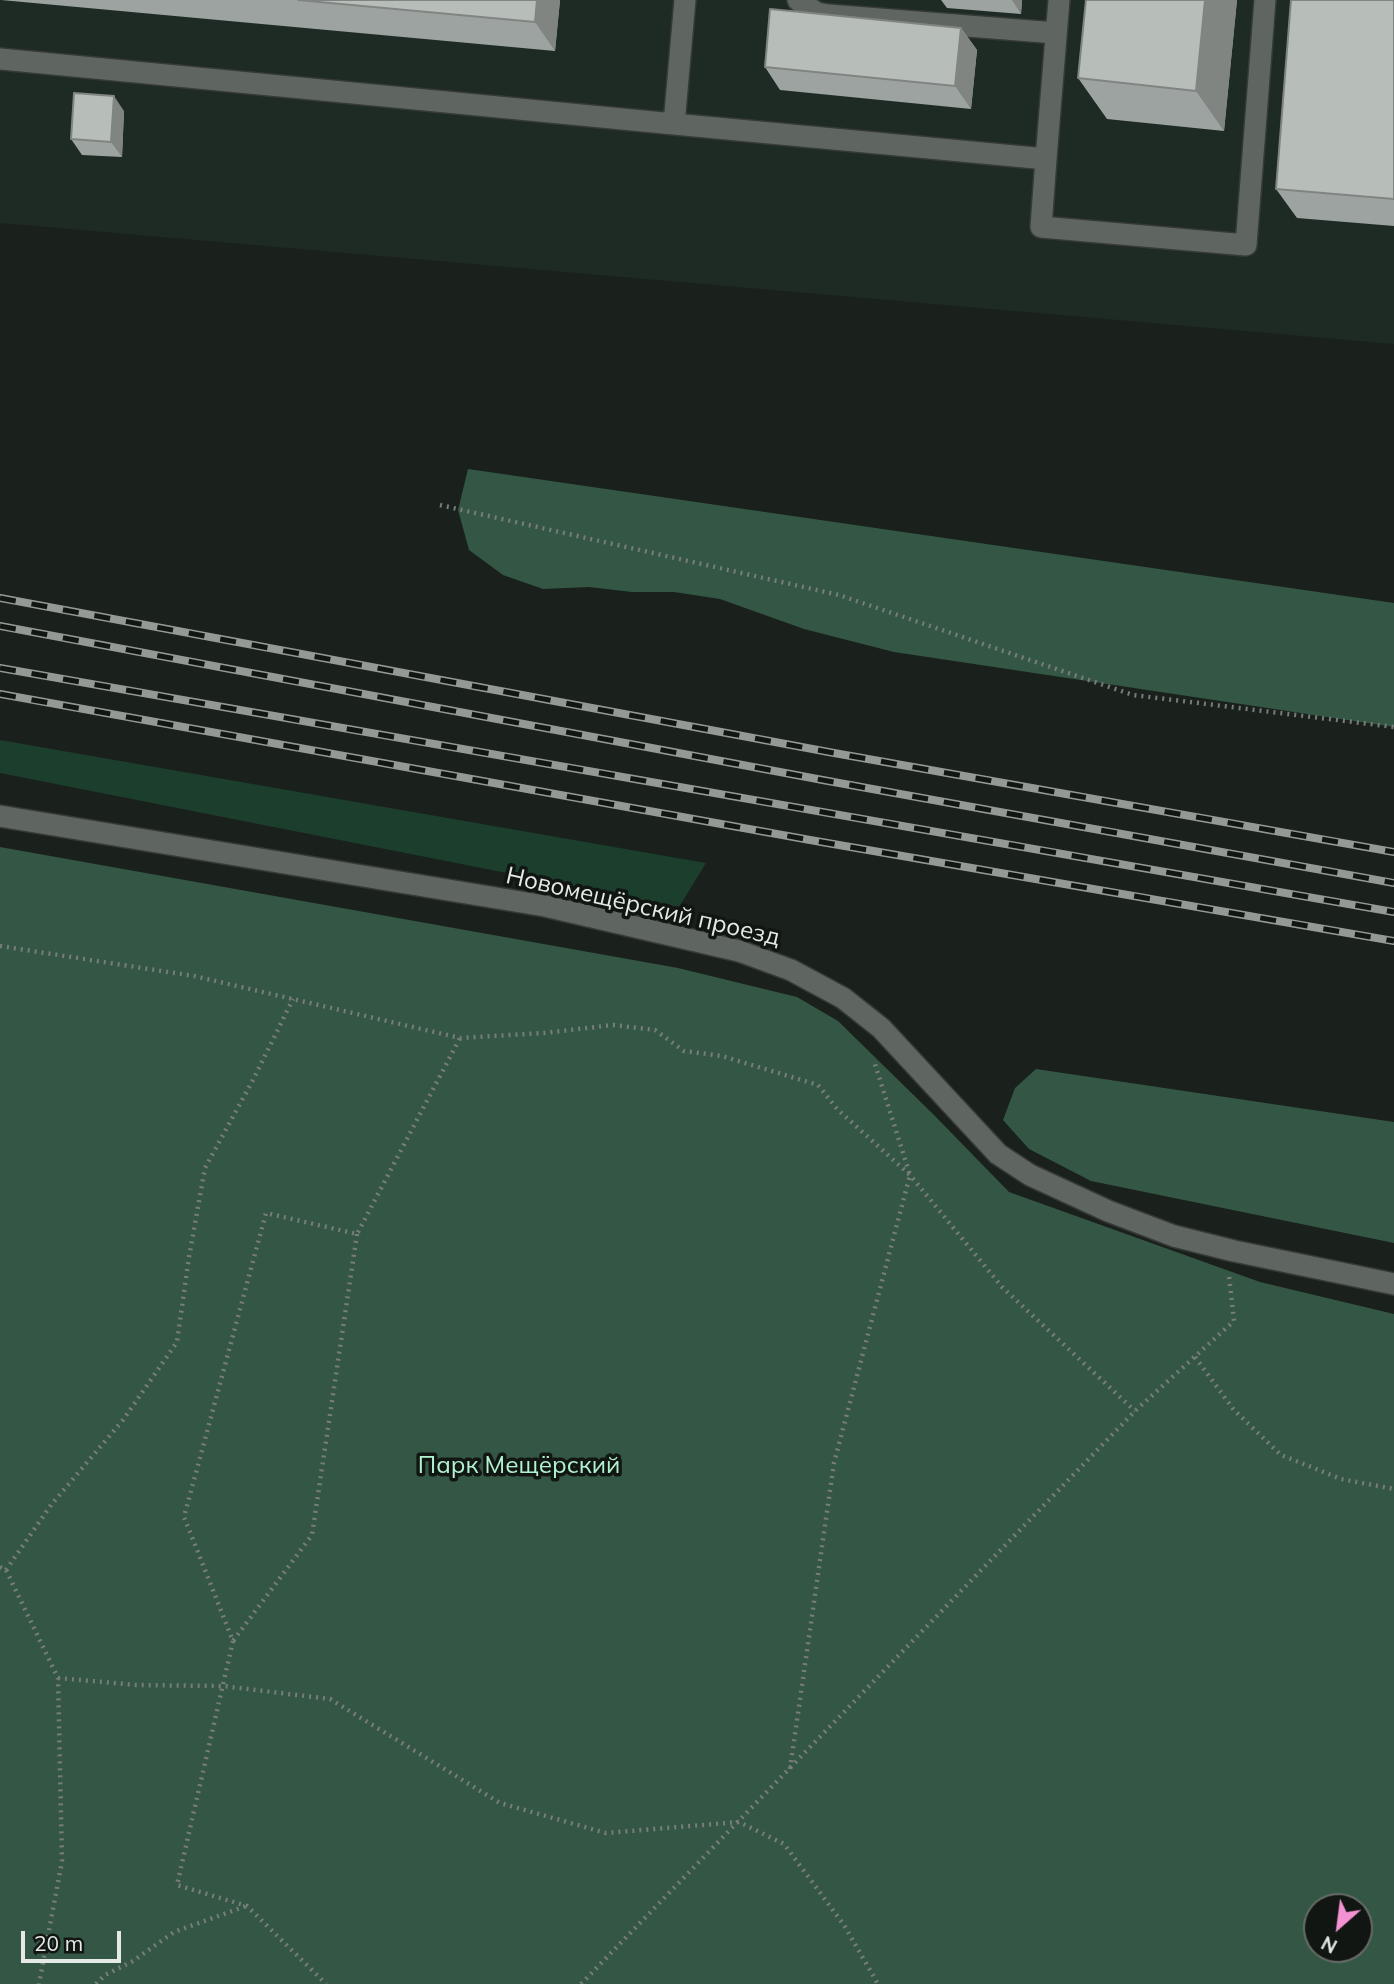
<!DOCTYPE html>
<meta charset="utf-8">
<style>
body{margin:0}
#map{position:relative;width:1394px;height:1984px;overflow:hidden;background:#1a201c;font-family:Mulish,sans-serif}
canvas{display:block}
.north{position:absolute;left:1303px;top:1893px;width:70px;height:70px;box-sizing:border-box;background:#111613;border:2px solid #666b68;border-radius:50%;rotate:208deg;font-size:19px;font-weight:700;line-height:28px;text-align:center;color:#e6eae7}
.north::after{content:'';display:block;margin:auto;width:24px;height:32px;background:#f491d3;clip-path:polygon(50% 0,100% 100%,50% 72%,0 100%)}
.scale{position:absolute;left:21px;top:1931px;width:100px;height:32px;box-sizing:border-box;border:4px solid #e6eae7;border-top:0;padding-left:9px;font-size:21px;line-height:24px;white-space:nowrap;color:#e6eae7;-webkit-text-stroke:5px #111613;paint-order:stroke}
</style>
<div id="map">
<canvas width="1394" height="1984"></canvas>
<div class="north">N</div>
<div class="scale">20 m</div>
</div>
<script>
const ctx = document.querySelector('canvas').getContext('2d');
ctx.lineJoin = 'round';
function fillPath(path, color) {
  ctx.fillStyle = color;
  ctx.fill(path, 'evenodd');
}
function trace(path, color, width, dash) {
  ctx.strokeStyle = color;
  ctx.lineWidth = width;
  ctx.lineCap = dash ? 'butt' : 'round';
  ctx.setLineDash(dash || []);
  ctx.stroke(path);
}
function write(font, color, halo, rows, align = 'center') {
  ctx.font = font + ' Mulish,sans-serif';
  ctx.lineWidth = 7;
  ctx.setLineDash([]);
  ctx.textBaseline = 'middle';
  ctx.strokeStyle = halo;
  ctx.fillStyle = color;
  for (const [text, x, y, turn = 0] of rows) {
    ctx.save();
    ctx.translate(x, y);
    ctx.rotate((+turn || 0) * Math.PI / 180);
    ctx.textAlign = isNaN(turn) ? turn : align;
    if (halo) ctx.strokeText(text, 0, 0);
    ctx.fillText(text, 0, 0);
    ctx.restore();
  }
}
fillPath(new Path2D(`
 M0,0H1394V344L0,223Z`), '#1e2a24');
fillPath(new Path2D(`
 M0,740L706,863L679,907L0,773Z`), '#1b3e2d');
fillPath(new Path2D(`
 M468,469L1394,603V727L894,652L804,629L720,599L674,592H632L589,587L543,589L503,575L469,550L458,510Z
 M0,847L678,968L797,997L838,1021L934,1115L1009,1192L1260,1282L1394,1314V1984H0ZM1317,1907H1359V1949H1317Z
 M1036,1069L1394,1122V1243L1091,1181L1029,1149L1003,1120L1015,1088Z`), '#335744');
const minor = new Path2D(`
 M798,0L817,13L829,15L1056,33
 M0,59L674,124L685,0
 M674,124L1046,159L1059,0
 M1046,159L1041,227L1246,245L1265,0
 M0,816L545,906L739,951L791,970L843,998L881,1028L998,1154L1030,1175L1108,1211L1174,1236L1234,1251L1394,1284`);
trace(minor, '#363a38', 24);
trace(new Path2D(`
 M440,505L839,595L1133,695L1394,727
 M0,946L194,976L460,1038L544,1033L613,1025L655,1030L684,1051L722,1056L818,1085L837,1109L910,1175L1002,1287L1135,1411
 M357,1234L312,1535L233,1641L184,1517L266,1213L357,1234L460,1038
 M1195,1357L1234,1410L1281,1455L1341,1479L1394,1489
 M0,1567L6,1570L58,1678L62,1861L39,1984
 M6,1570L51,1505L123,1420L177,1342L189,1257L205,1168L254,1078L293,999
 M233,1641L177,1885L247,1906L326,1984
 M58,1678L136,1685L223,1686L330,1699L500,1803L606,1833L739,1822L784,1844L844,1925L878,1984
 M790,1769L834,1463L910,1175L874,1061
 M96,1984L105,1975L133,1961L174,1932L246,1906
 M581,1984L1135,1411L1234,1321L1229,1276`), '#787d79', 4.5, [2, 5]);
trace(minor, '#5f6662', 21);
const rail = new Path2D(`
 M0,598L834,753L1394,852
 M0,626L828,781L1394,883
 M0,668L1394,912
 M0,694L810,840L1394,941`);
trace(rail, '#959996', 8);
trace(rail, '#111613', 5, [16]);
fillPath(new Path2D(`
 M1,0H560L555,51Z
 M941,0H1022L1021,14L947,8Z
 M1237,0L1224,131L1107,119L1078,78Z
 M1394,0V226L1297,218L1276,189Z
 M961,28L977,50L971,109L780,90L765,67Z
 M124,111L122,157L82,155L71,139Z`), '#9da3a0');
fillPath(new Path2D(`
 M537,0H560L555,51L535,22Z
 M1012,0H1022L1021,14Z
 M1205,0H1237L1224,131L1196,91Z
 M961,28L977,50L971,109L955,86Z
 M114,96L124,111L122,157L111,142Z`), '#808582');
const building = new Path2D(`
 M298,0H537L535,22Z
 M1086,0H1205L1196,91L1078,78Z
 M1291,0H1394V199L1276,189Z
 M770,9L961,28L955,86L765,67Z
 M74,93L114,96L111,142L71,139Z`);
fillPath(building, '#b7beba');
trace(building, '#808582', 2);
write('24px', '#e6eae7', '#111613', [
 ["Новомещёрский проезд",643,907,13]
]);
write('24px', '#b1f2cf', '#111613', [
 ["Парк Мещёрский",519,1466]
]);
</script>
